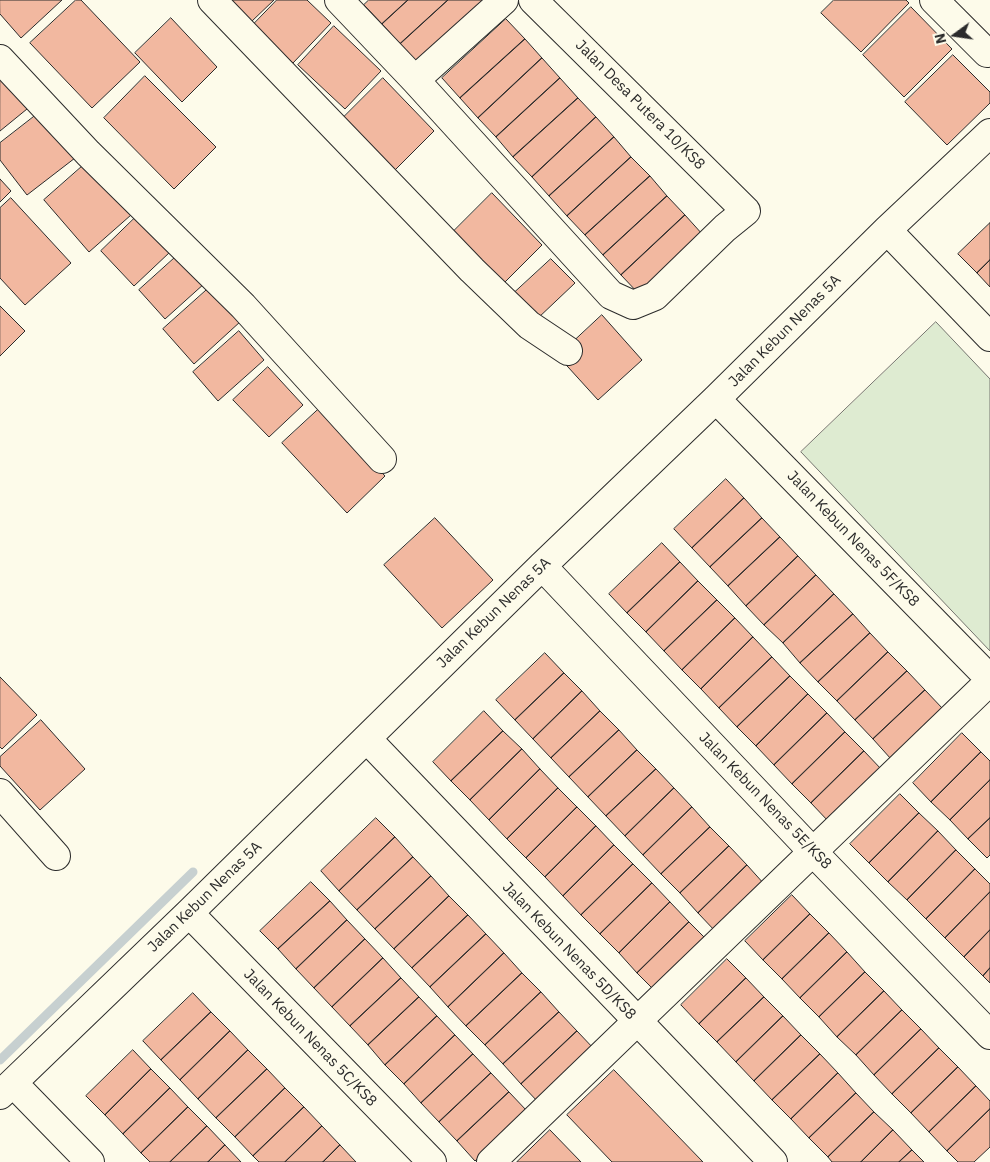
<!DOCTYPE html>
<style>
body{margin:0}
#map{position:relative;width:990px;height:1162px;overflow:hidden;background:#fdfbea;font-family:"IBM Plex Sans",sans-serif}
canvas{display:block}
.north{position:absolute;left:930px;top:10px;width:50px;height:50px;-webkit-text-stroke:4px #fdfbea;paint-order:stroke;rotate:256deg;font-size:14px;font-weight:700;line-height:20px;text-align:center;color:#2b2b2b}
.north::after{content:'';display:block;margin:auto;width:18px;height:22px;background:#2b2b2b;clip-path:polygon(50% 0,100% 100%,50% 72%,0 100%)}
</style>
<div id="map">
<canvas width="990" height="1162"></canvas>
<div class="north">N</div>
</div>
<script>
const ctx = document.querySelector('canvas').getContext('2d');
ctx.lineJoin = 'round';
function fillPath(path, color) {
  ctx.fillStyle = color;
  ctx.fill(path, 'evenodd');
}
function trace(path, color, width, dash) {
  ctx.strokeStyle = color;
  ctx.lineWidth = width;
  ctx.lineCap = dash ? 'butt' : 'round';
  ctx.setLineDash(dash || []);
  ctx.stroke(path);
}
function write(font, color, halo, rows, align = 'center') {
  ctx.font = font + ' "IBM Plex Sans",sans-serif';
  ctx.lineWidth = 4;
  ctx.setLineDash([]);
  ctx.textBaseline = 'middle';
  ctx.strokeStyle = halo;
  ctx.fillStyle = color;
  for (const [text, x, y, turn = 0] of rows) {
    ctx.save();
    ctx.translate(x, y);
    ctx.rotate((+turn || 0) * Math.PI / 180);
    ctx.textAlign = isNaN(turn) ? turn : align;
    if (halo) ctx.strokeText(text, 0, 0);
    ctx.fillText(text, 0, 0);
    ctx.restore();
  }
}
const green = new Path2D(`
 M936,322L990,379V651L801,452Z`);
fillPath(green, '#deebd1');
trace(green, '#74746e', 1);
trace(new Path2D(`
 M0,1060L193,872`), '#c7d0d0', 9);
const building = new Path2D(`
 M0,0H62L21,38L0,14Z
 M76,0H81L140,62L92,108L30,43Z
 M230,0H274L251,22Z
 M277,0H307L331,23L293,63L253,25Z
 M369,0H408L382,24L364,5Z
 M408,0H448L400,44L382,24Z
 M448,0H484L418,64L400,44Z
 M834,0H906L909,3L861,52L821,13Z
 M911,7L952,49L904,97L863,55Z
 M171,18L217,67L182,102L135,53Z
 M506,19L525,39L460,98L442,78Z
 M334,26L381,71L345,109L298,65Z
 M525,39L542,58L478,118L460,98Z
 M953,55L990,92V103L947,145L905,102Z
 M542,58L560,78L496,137L478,118Z
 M0,75L27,109L0,131Z
 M145,76L216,147L174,189L104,118Z
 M383,78L434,131L395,170L344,117Z
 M560,78L578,98L513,157L496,137Z
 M578,98L596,117L532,177L513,157Z
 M40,112L75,158L27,195L0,160V143Z
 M596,117L614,137L549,196L532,177Z
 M614,137L631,157L567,216L549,196Z
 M631,157L650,176L585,235L567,216Z
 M86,163L131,215L89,252L44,200Z
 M650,176L667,196L603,255L585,235Z
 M0,179L11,191L0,202Z
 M492,193L542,245L503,284L453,232Z
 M667,196L685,215L621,275L603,255Z
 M11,198L71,263L25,305L0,278V208Z
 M685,215L703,235L639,294L621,275Z
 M137,216L170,252L134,286L101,251Z
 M990,223V260L977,273L958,254Z
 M179,254L205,283L165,319L139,290Z
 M551,259L575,283L537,319L513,294Z
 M990,260V287L977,273Z
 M210,287L241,321L194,364L163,329Z
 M0,306L25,331L0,356Z
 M602,315L642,360L598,400L558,356Z
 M239,331L264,360L218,401L193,372Z
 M268,367L303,405L269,437L233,400Z
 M321,407L385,476L347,513L282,443Z
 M726,479L744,498L692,548L674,529Z
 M744,498L762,518L710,567L692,548Z
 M435,518L493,580L442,628L384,565Z
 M762,518L780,537L728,586L710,567Z
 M780,537L798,556L746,606L728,586Z
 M662,543L680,562L627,613L609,594Z
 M798,556L816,575L764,625L746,606Z
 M680,562L698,581L646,632L627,613Z
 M816,575L834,594L783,643L764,625Z
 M698,581L717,600L664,651L646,632Z
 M834,594L853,614L800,663L783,643Z
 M717,600L735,618L682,670L664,651Z
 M853,614L870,633L818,682L800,663Z
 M735,618L753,637L701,689L682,670Z
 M870,633L888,652L837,701L818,682Z
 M753,637L772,657L719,708L701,689Z
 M888,652L907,671L855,720L837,701Z
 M545,653L564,673L515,720L496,700Z
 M772,657L790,676L737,727L719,708Z
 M907,671L925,690L873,739L855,720Z
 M564,673L582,691L533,739L515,720Z
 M790,676L808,694L756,746L737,727Z
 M0,677L37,715L2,749L0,747Z
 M925,690L943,709L891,759L873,739Z
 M582,691L600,711L551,758L533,739Z
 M808,694L827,713L774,765L756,746Z
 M484,711L503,731L451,781L433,762Z
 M600,711L619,730L569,777L551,758Z
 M827,713L845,732L792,784L774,765Z
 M41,720L85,769L40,810L0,766V757Z
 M619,730L637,750L588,797L569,777Z
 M503,731L522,749L470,800L451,781Z
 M845,732L864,751L811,803L792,784Z
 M962,733L981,752L931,802L913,783Z
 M522,749L540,769L489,820L470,800Z
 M637,750L656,769L606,816L588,797Z
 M864,751L882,770L829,822L811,803Z
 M981,752L990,761V780L950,820L931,802Z
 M540,769L558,788L507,839L489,820Z
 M656,769L674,788L625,836L606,816Z
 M990,780V818L968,839L950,820Z
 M558,788L577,807L526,858L507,839Z
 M674,788L692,807L643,855L625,836Z
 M900,794L919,813L869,863L850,844Z
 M577,807L596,826L545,877L526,858Z
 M692,807L710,827L661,874L643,855Z
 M919,813L938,831L888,882L869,863Z
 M376,818L395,837L339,891L321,871Z
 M990,818V855L987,858L968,839Z
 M596,826L614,845L563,896L545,877Z
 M710,827L729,846L680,893L661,874Z
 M938,831L956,850L907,900L888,882Z
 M395,837L413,857L357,910L339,891Z
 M614,845L633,864L581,915L563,896Z
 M729,846L747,865L698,913L680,893Z
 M956,850L975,869L926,919L907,900Z
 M413,857L431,876L375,929L357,910Z
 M633,864L652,883L600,934L581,915Z
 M747,865L765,885L716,932L698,913Z
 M975,869L990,884V892L945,938L926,919Z
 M431,876L449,896L394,949L375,929Z
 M311,882L330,901L278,949L260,931Z
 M652,883L670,902L619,953L600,934Z
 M990,892V930L964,957L945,938Z
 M792,895L810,914L763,960L745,941Z
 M449,896L468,915L412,968L394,949Z
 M330,901L347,920L296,969L278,949Z
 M670,902L689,922L637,973L619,953Z
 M810,914L829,933L782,979L763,960Z
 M468,915L486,934L430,987L412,968Z
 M347,920L365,939L314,988L296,969Z
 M689,922L708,941L656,992L637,973Z
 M990,930V968L983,976L964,957Z
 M829,933L847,952L800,998L782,979Z
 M486,934L504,953L448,1007L430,987Z
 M365,939L383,958L332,1007L314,988Z
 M847,952L865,972L819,1017L800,998Z
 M504,953L522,973L466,1026L448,1007Z
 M383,958L401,978L350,1026L332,1007Z
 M727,959L746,978L699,1024L681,1005Z
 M990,968V983L983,976Z
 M865,972L884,991L837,1037L819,1017Z
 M522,973L541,992L485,1045L466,1026Z
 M401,978L419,997L368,1045L350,1026Z
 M746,978L764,997L717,1042L699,1024Z
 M884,991L902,1010L856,1055L837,1037Z
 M541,992L559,1012L503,1064L485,1045Z
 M193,993L211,1012L161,1060L143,1041Z
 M419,997L437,1016L385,1065L368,1045Z
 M764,997L783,1016L736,1062L717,1042Z
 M902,1010L921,1029L874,1075L856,1055Z
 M211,1012L230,1031L180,1080L161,1060Z
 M559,1012L577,1031L521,1084L503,1064Z
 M437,1016L455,1035L404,1084L385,1065Z
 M783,1016L801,1035L754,1081L736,1062Z
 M921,1029L939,1048L892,1094L874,1075Z
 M230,1031L248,1050L198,1099L180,1080Z
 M577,1031L595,1050L539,1103L521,1084Z
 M455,1035L473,1054L421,1103L404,1084Z
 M801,1035L820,1054L772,1100L754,1081Z
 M939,1048L958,1067L911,1113L892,1094Z
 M133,1050L151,1069L105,1115L86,1096Z
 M248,1050L267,1069L216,1118L198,1099Z
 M473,1054L491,1073L439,1122L421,1103Z
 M820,1054L838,1073L791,1119L772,1100Z
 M958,1067L976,1086L929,1132L911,1113Z
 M151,1069L170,1088L123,1134L105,1115Z
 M267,1069L285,1088L235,1137L216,1118Z
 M614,1070L703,1162H612L567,1115Z
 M491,1073L509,1092L457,1141L439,1122Z
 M838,1073L856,1093L809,1138L791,1119Z
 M976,1086L990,1101V1109L947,1151L929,1132Z
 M170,1088L188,1107L141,1153L123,1134Z
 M285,1088L304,1107L253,1156L235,1137Z
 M509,1092L527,1111L475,1161L457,1141Z
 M856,1093L874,1112L828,1157L809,1138Z
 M188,1107L207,1126L170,1162H150L141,1153Z
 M304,1107L322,1126L285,1162H259L253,1156Z
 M990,1109V1147L974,1162H958L947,1151Z
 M874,1112L893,1130L861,1162H832L828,1157Z
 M207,1126L225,1145L208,1162H170Z
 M322,1126L340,1145L323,1162H285Z
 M550,1130L581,1162H517Z
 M893,1130L912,1150L899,1162H861Z
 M225,1145L241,1162H208Z
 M340,1145L356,1162H323Z
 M912,1150L924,1162H899Z`);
fillPath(building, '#f2b8a0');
trace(building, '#2b2b2b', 1);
const minor = new Path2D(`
 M212,0L472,270L529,325L568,351
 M339,0L415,80L611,295L633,305L655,296L725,228L746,211L533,0
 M934,0L987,53
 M0,59L88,153L243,306L382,459
 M415,80L504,0
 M887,230L990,337
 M716,399L990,679
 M542,566L813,852L990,1035
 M367,739L773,1162
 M0,793L56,856
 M189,913L432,1162
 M13,1083L90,1162
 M0,1095L189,913L542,566L716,399L887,230L990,133
 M491,1162L990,681`);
trace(minor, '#2b2b2b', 30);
trace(minor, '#fdfbea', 28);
write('15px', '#2b2b2b', '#fdfbea', [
 ["Jalan Desa Putera 10/KS8",640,105,45],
 ["Jalan Kebun Nenas 5A",785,331,-45],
 ["Jalan Kebun Nenas 5F/KS8",853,539,46],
 ["Jalan Kebun Nenas 5A",494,613,-44],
 ["Jalan Kebun Nenas 5E/KS8",765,801,46],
 ["Jalan Kebun Nenas 5A",205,897,-44],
 ["Jalan Kebun Nenas 5D/KS8",569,951,46],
 ["Jalan Kebun Nenas 5C/KS8",310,1038,46]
]);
</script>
